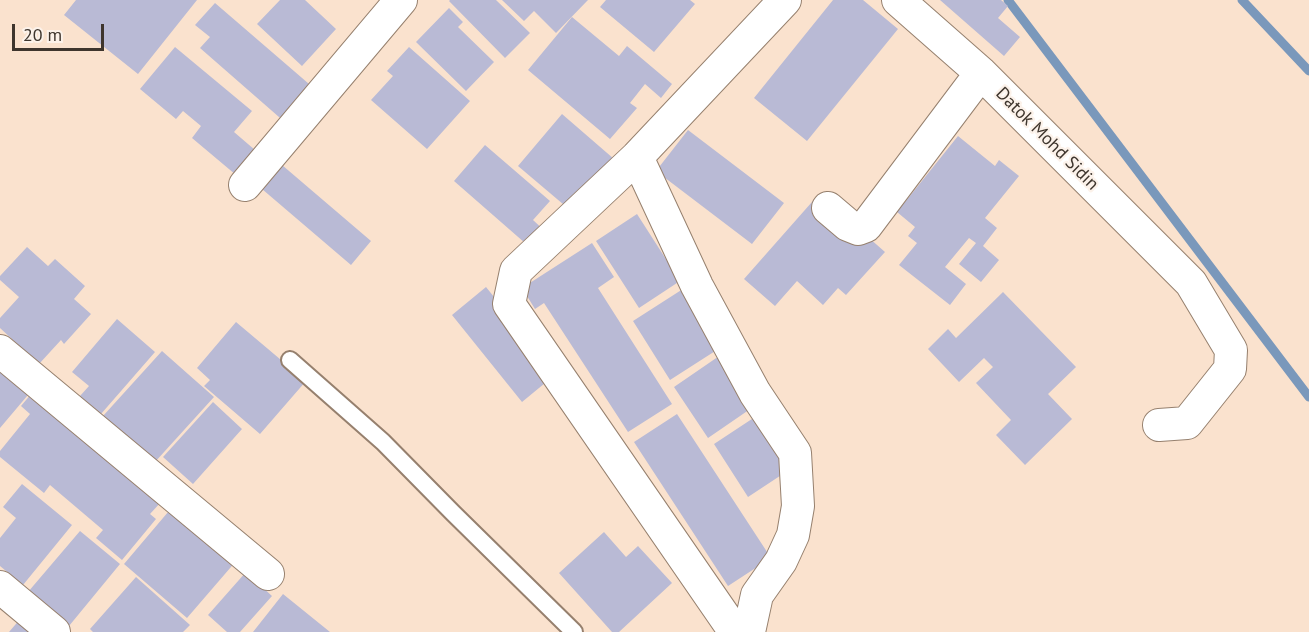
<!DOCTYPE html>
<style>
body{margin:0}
#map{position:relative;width:1309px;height:632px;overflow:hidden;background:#fae2ce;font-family:"PT Sans",sans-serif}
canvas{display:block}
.scale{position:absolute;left:12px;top:24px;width:92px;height:27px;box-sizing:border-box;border:3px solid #3e352d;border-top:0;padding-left:8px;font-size:18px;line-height:21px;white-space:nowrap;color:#3e352d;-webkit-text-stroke:4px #fcf2ea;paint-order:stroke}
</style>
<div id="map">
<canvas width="1309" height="632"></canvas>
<div class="scale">20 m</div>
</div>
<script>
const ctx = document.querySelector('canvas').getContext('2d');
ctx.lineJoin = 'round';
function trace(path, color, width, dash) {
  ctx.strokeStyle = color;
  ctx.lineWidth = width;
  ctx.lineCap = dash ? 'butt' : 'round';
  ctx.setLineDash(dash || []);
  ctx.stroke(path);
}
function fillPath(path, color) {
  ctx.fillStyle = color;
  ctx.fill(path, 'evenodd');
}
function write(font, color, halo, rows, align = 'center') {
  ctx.font = font + ' "PT Sans",sans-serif';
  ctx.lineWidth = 4.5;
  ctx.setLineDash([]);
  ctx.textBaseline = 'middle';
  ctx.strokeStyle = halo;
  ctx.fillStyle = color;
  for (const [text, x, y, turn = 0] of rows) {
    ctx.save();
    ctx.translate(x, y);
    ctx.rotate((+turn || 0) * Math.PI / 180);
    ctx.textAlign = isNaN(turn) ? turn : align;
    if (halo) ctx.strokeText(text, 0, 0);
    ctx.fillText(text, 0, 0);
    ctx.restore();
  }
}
trace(new Path2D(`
 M1008,0L1309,397
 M1242,0L1309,71`), '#7a98bb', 9);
fillPath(new Path2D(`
 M76,0H197L138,74L64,15Z
 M280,0H305L336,29L302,66L257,24Z
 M450,0H496L530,33L505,58L449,1Z
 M502,0H588L556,33L534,11L524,21Z
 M606,0H690L695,4L654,52L600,7Z
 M833,0H863L898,29L807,141L754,98Z
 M940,0H1001L1008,6L998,18L1020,37L1004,56Z
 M215,3L316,90L287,124L200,48L210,37L195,25Z
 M449,8L463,22L458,27L494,62L466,91L416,42Z
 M572,17L619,56L627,46L672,84L661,98L645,84L630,103L637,108L610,139L528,70Z
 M175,47L252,111L234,132L262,156L242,180L192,138L201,126L183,111L176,119L140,89Z
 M409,47L470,101L427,149L371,100L393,76L387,71Z
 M562,114L614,159L570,210L518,166Z
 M688,130L784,203L752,244L656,171Z
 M958,136L995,166L999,160L1019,176L985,218L997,228L983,246L999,260L981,282L959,264L976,243L969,238L945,267L966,284L950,305L899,265L917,243L908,236L915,227L897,212Z
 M485,145L550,201L533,220L547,233L533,250L454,181Z
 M282,165L371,241L351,265L262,189Z
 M819,194L885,252L846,295L838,288L823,305L797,281L775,306L744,279Z
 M637,214L680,281L639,308L596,241Z
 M592,243L614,277L598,288L672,404L628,432L544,303L535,309L522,288Z
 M27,247L48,266L55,259L85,286L74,299L91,314L64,344L61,340L39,364L0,328V318L19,297L0,280V276Z
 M486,287L556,374L522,402L452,315Z
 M686,287L723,346L670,380L633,321Z
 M1003,292L1076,367L1048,394L1072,419L1025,465L996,435L1011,420L976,383L993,367L984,358L959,382L928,349L948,329L956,338Z
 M117,319L155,352L101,414L80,396L89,386L72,372Z
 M236,322L306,381L260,434L204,386L210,380L197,368Z
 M162,351L214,397L155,462L103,416Z
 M725,352L759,403L708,438L674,387Z
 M0,362L33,389L0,428Z
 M37,387L161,502L150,514L156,519L122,560L96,538L103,530L50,485L44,493L0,457V451L30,414L21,406Z
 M213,402L242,429L193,484L163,457Z
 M761,413L795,466L748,497L714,444Z
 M677,414L771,558L728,586L634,442Z
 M22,484L72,525L23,585L0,566V538L16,518L3,507Z
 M174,505L237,560L187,618L124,564Z
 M80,531L120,564L69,626L28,592Z
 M604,532L626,557L638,546L672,583L619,632H612L559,573Z
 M246,572L272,596L240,632H227L208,615Z
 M136,577L190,625L183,632H93L90,629Z
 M283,594L330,632H253Z
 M27,611L52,632H9Z`), '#b9bad5');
const lane = new Path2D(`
 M290,360L383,442L453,513L574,632`);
const street = new Path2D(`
 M898,0L981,73L1191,283L1231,350L1230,369L1187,423L1159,425
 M637,157L697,286L755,393L795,453L798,506L793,535L781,561L757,595L749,632
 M245,185L401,0
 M828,208L848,225L858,229L866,226L981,73
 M0,351L268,574
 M0,587L54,632
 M735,632L509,304L516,271L637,157L785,0`);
trace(lane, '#96806e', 20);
trace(street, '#96806e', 34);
trace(lane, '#fff', 16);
trace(street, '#fff', 32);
write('18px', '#3e352d', '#fcf2ea', [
 ["Datok Mohd Sidin",1047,139,45]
]);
</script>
